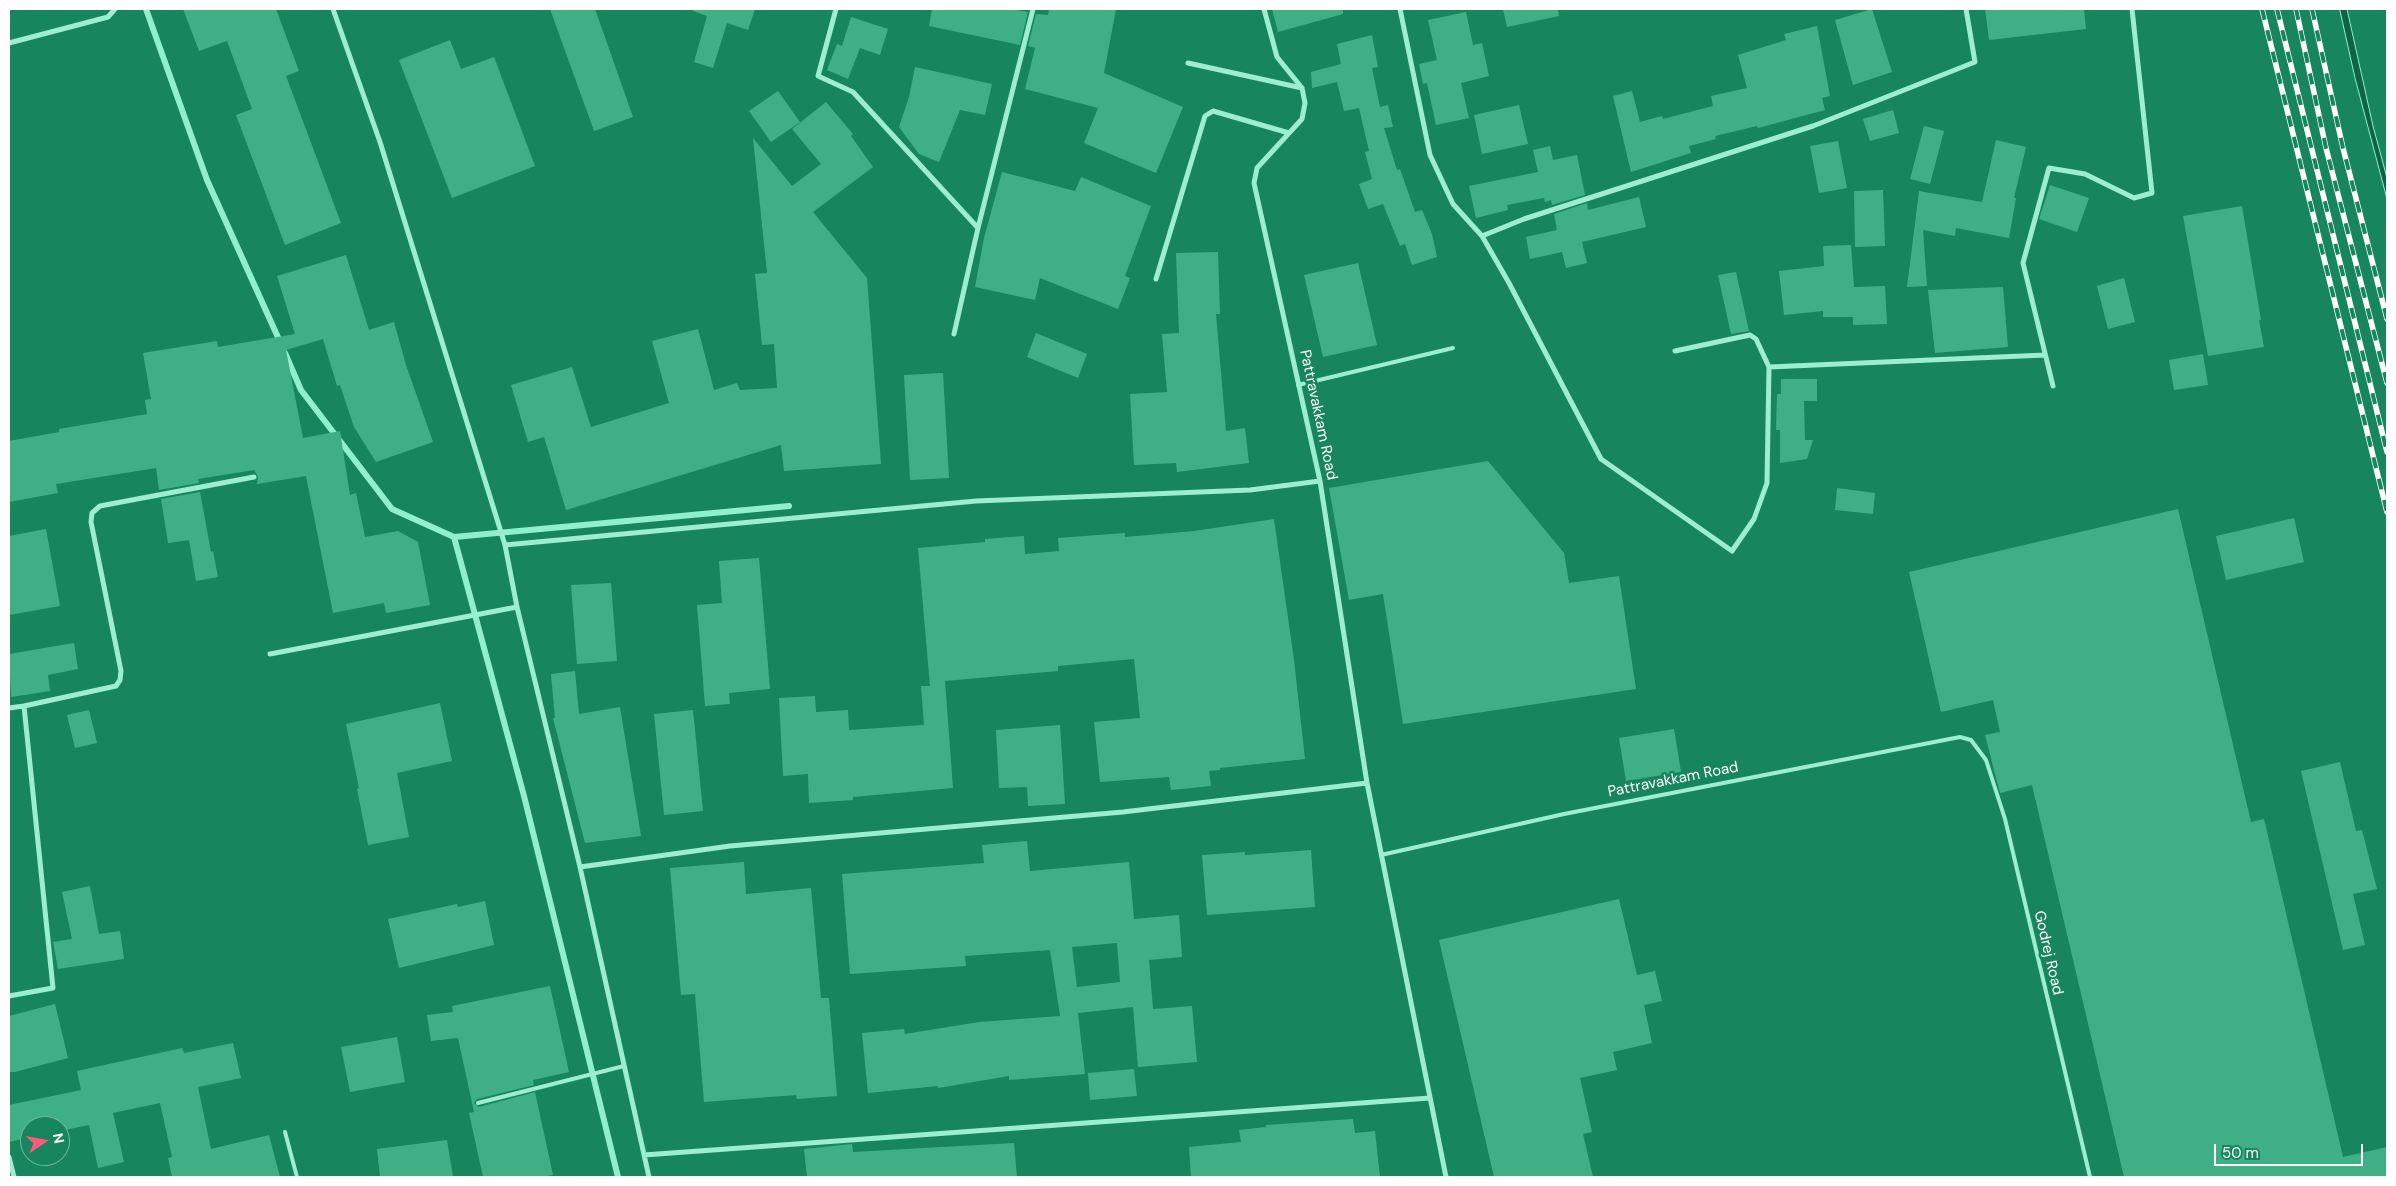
<!DOCTYPE html>
<style>
body{margin:0}
#map{position:relative;width:2396px;height:1186px;overflow:hidden;background:#17865f;font-family:"DM Sans",sans-serif}
canvas{display:block}
.frame{position:absolute;inset:0;border:10px solid #fff;pointer-events:none}
.north{position:absolute;left:20px;top:1116px;width:50px;height:50px;box-sizing:border-box;background:#17865f;border:1px solid #74b69f;border-radius:50%;rotate:78deg;font-size:14px;font-weight:700;line-height:20px;text-align:center;color:#fff}
.north::after{content:'';display:block;margin:auto;width:18px;height:22px;background:#ff597c;clip-path:polygon(50% 0,100% 100%,50% 72%,0 100%)}
.scale{position:absolute;left:2214px;top:1144px;width:149px;height:22px;box-sizing:border-box;border:2px solid #fff;border-top:0;padding-left:6px;font-size:15px;line-height:18px;white-space:nowrap;color:#fff;-webkit-text-stroke:4px #17865f;paint-order:stroke}
</style>
<div id="map">
<canvas width="2396" height="1186"></canvas>
<div class="frame"></div>
<div class="north">N</div>
<div class="scale">50 m</div>
</div>
<script>
const ctx = document.querySelector('canvas').getContext('2d');
ctx.lineJoin = 'round';
function fillPath(path, color) {
  ctx.fillStyle = color;
  ctx.fill(path, 'evenodd');
}
function trace(path, color, width, dash) {
  ctx.strokeStyle = color;
  ctx.lineWidth = width;
  ctx.lineCap = dash ? 'butt' : 'round';
  ctx.setLineDash(dash || []);
  ctx.stroke(path);
}
function write(font, color, halo, rows, align = 'center') {
  ctx.font = font + ' "DM Sans",sans-serif';
  ctx.lineWidth = 5;
  ctx.setLineDash([]);
  ctx.textBaseline = 'middle';
  ctx.strokeStyle = halo;
  ctx.fillStyle = color;
  for (const [text, x, y, turn = 0] of rows) {
    ctx.save();
    ctx.translate(x, y);
    ctx.rotate((+turn || 0) * Math.PI / 180);
    ctx.textAlign = isNaN(turn) ? turn : align;
    if (halo) ctx.strokeText(text, 0, 0);
    ctx.fillText(text, 0, 0);
    ctx.restore();
  }
}
const water = new Path2D(`
 M2340,9H2347L2373,126L2387,178V199L2355,78Z`);
fillPath(water, '#0f6446');
trace(water, '#8ff0cb', 1);
trace(new Path2D(`
 M146,9L207,180L281,344
 M285,353L301,390L392,509L454,537L789,506
 M454,537L524,796L618,1177`), '#8ff0cb', 6);
fillPath(new Path2D(`
 M183,9H276L299,71L286,76L341,223L285,245L236,115L252,109L227,41L199,51Z
 M550,9H595L633,117L594,131Z
 M693,9H755L748,30L727,23L713,68L694,62L707,16L693,11Z
 M932,9H1011L1028,12L1020,45L929,26Z
 M1049,9H1116L1104,73L1183,107L1156,173L1084,143L1098,108L1025,89L1035,48L1028,46L1036,14L1048,15Z
 M1272,9H1343V14L1278,32Z
 M1503,9H1558L1559,16L1507,27Z
 M1872,9L1892,72L1853,85L1835,20Z
 M1985,9H2084L2086,29L1989,40Z
 M1466,12L1473,45L1482,43L1489,76L1461,83L1469,118L1436,125L1427,83L1423,84L1419,64L1437,60L1428,20Z
 M851,17L888,29L880,55L860,48L848,79L827,70L837,44L842,46Z
 M1817,26L1830,96L1822,98L1825,110L1758,128L1757,126L1715,136L1716,139L1689,146L1691,153L1631,172L1613,96L1632,91L1640,122L1662,116L1663,119L1713,106L1711,96L1747,88L1738,55L1786,40L1784,34Z
 M1372,35L1378,67L1372,68L1380,107L1388,105L1393,127L1384,128L1397,170L1400,169L1415,212L1422,210L1432,234L1437,257L1412,265L1405,244L1400,246L1383,204L1368,209L1359,184L1372,179L1365,152L1369,151L1359,108L1344,111L1337,82L1312,88L1311,72L1341,64L1337,44Z
 M450,40L461,69L494,57L535,166L452,198L399,60Z
 M915,67L992,84L985,115L960,110L939,162L919,154L899,127L909,97Z
 M778,91L800,122L771,142L749,111Z
 M826,102L853,134L851,136L873,167L813,212L867,278L881,464L784,471L781,445L566,510L544,437L528,442L511,385L572,367L591,427L669,403L652,341L698,329L714,390L737,383L740,390L777,388L774,344L762,345L755,274L767,273L753,138L792,186L821,164L792,129Z
 M1519,105L1528,144L1482,154L1474,115Z
 M1893,110L1899,133L1870,141L1863,119Z
 M1924,126L1944,131L1930,184L1910,179Z
 M1996,140L2026,147L2014,198H2016L2009,238L1956,228L1955,236L1923,230L1927,286L1907,287L1919,191L1982,202Z
 M1838,141L1847,188L1819,193L1810,146Z
 M1550,146L1553,160L1577,155L1585,195L1552,205L1551,200L1545,202L1544,198L1507,205L1508,210L1476,218L1469,186L1538,172L1533,150Z
 M1002,172L1075,191L1081,177L1151,206L1125,276L1130,278L1118,309L1040,278L1035,300L975,287L984,238Z
 M2050,185L2089,198L2077,232L2039,219Z
 M1883,190L1885,246L1855,247L1854,191Z
 M1639,197L1646,227L1582,242L1587,263L1566,268L1562,252L1530,259L1526,237L1557,230L1554,214L1587,203L1588,210Z
 M2242,206L2261,320H2259L2264,347L2208,356L2183,216Z
 M1851,245L1854,287L1885,286L1887,324L1853,325V317H1823V311L1784,315L1779,271L1824,266L1823,246Z
 M1218,252L1220,314H1216L1226,431L1245,428L1249,463L1177,472L1176,463L1134,465L1130,394L1167,392L1162,334L1179,333L1176,253Z
 M346,255L369,330L394,322L406,365L433,442L376,462L354,427L340,385L337,386L323,339L286,350L303,438L340,431L350,495L356,493L365,537L398,531L418,542L430,605L386,613L384,603L333,613L306,476L257,484L258,477L254,470L198,479L199,483L159,490L156,468L56,484L58,493L9,502V441L59,432V429L147,414L145,400L151,399L143,353L217,341L218,347L295,334L277,276Z
 M1358,263L1377,345L1323,357L1304,275Z
 M1736,272L1749,331L1731,334L1718,275Z
 M2124,278L2135,322L2108,329L2097,286Z
 M2003,287L2008,347L1935,353L1928,290Z
 M1036,333L1087,354L1078,378L1027,357Z
 M2203,354L2208,385L2174,390L2169,360Z
 M943,373L949,478L910,480L904,375Z
 M1781,379H1817V401H1804L1805,440H1813L1807,459L1780,463V430H1776L1777,394H1781Z
 M1488,461L1564,553L1569,583L1619,576L1636,689L1403,724L1383,594L1349,600L1329,488Z
 M1837,488L1875,493L1873,514L1835,510Z
 M200,492L211,552L213,551L218,577L196,581L189,540L168,543L161,499Z
 M2178,509L2251,822L2264,819L2343,1157L2387,1147V1177H2124L2032,785L2000,793L1985,735L2000,732L1993,700L1941,712L1909,572Z
 M2294,518L2304,562L2226,580L2216,536Z
 M1274,519L1294,660L1305,759L1220,768V770L1209,771L1211,786L1171,790L1169,777L1100,782L1094,722L1140,718L1134,659L1058,666V671L945,681L953,788L853,797V800L809,803L808,774L783,776L779,698L815,696L816,712L848,710L849,730L924,725L921,686H930L918,548L985,542V539L1024,536L1025,554L1059,551L1058,538L1125,533V537L1194,531Z
 M46,529L60,606L9,615V536Z
 M759,558L770,689L729,693L730,704L705,706L697,605L722,603L719,561Z
 M611,583L617,661L577,664L571,585Z
 M74,643L78,669L48,675L50,691L11,697L9,654Z
 M575,671L579,714L620,707L641,836L585,843L553,718H555L551,674Z
 M440,703L452,761L397,773L409,837L368,845L357,789L359,788L346,724Z
 M89,710L97,743L75,748L67,715Z
 M693,710L703,811L664,815L654,714Z
 M1060,725L1065,804L1028,806L1027,787L999,788L996,730Z
 M1674,729L1681,772L1626,781L1619,738Z
 M2340,762L2356,831L2362,830L2377,889L2353,894L2365,945L2343,950L2301,771Z
 M1027,841L1030,871L1129,862L1134,919L1179,915L1182,957L1149,960L1153,1009L1192,1006L1197,1062L1138,1067L1133,1007L1078,1013L1085,1074L1009,1080V1076L938,1088V1086L868,1093L862,1033L904,1029L905,1034L979,1022L1060,1016L1050,950L965,956L966,966L850,974L842,874L984,863L982,845ZM1117,943L1120,982L1077,987L1072,947Z
 M1311,850L1315,907L1207,915L1202,855L1245,852V855Z
 M744,862L746,894L811,888L821,998H829L837,1096L797,1099L796,1095L704,1102L695,994L681,995L670,868Z
 M90,886L99,934L120,931L124,959L58,969L53,942L72,939L62,892Z
 M1619,899L1637,975L1655,971L1662,1001L1644,1005L1652,1043L1613,1052L1617,1070L1580,1078L1592,1132L1583,1134L1593,1177H1494L1439,940Z
 M485,901L494,945L399,968L388,919L457,904L458,907Z
 M550,986L569,1072L533,1080L534,1085L477,1099L474,1103L479,1107L535,1092L553,1175L541,1177H483L469,1113L474,1112L458,1038L431,1041L427,1015L453,1012L452,1006Z
 M55,1004L68,1058L15,1072H9V1016Z
 M397,1037L405,1082L350,1092L341,1047Z
 M233,1043L241,1078L198,1087L211,1149L269,1135L280,1177H172L168,1158L172,1157L160,1103L113,1113L124,1162L98,1168L89,1125L60,1131V1126H30V1137L9,1142V1105L81,1090L77,1071L182,1048L184,1053Z
 M1134,1069L1137,1096L1090,1100L1088,1073Z
 M1353,1119L1355,1133L1375,1131L1380,1177H1191L1189,1147L1241,1142L1239,1130L1266,1127V1125Z
 M447,1140L453,1177H380L377,1149Z
 M1014,1143L1017,1177H807L804,1149L852,1144L853,1152Z`), '#3fb086');
trace(new Path2D(`
 M1298,385L1453,348
 M1381,855L1564,814L1960,737L1971,740L1986,760L2005,819L2090,1177
 M478,1103L624,1066
 M285,1132L297,1177`), '#9dedd0', 4);
trace(new Path2D(`
 M333,9L380,142L505,545L517,607L580,867L649,1177
 M836,9L818,76L853,92L978,228
 M1264,9L1277,57L1302,88L1305,103L1302,119L1257,168L1254,183L1320,481L1367,783L1446,1177
 M1400,9L1430,155L1453,204L1482,236L1509,283L1601,459L1732,551L1754,519L1767,483L1769,367L2045,355
 M9,43L108,17L115,9
 M1188,63L1302,88
 M1482,236L1524,219L1813,126L1975,62L1966,9
 M1156,279L1205,116L1213,111L1289,133
 M954,334L978,228L1033,9
 M1675,351L1750,335L1756,339L1769,367
 M2053,386L2023,263L2049,168L2085,174L2134,198L2152,193L2132,9
 M505,545L976,501L1250,490L1320,481
 M270,654L517,607
 M24,706L116,686L120,680L121,671L91,522L92,513L100,506L254,477
 M9,708L24,706L53,988L9,996
 M580,867L730,846L1123,812L1367,783
 M644,1155L1430,1098
 M9,1157L14,1177`), '#9dedd0', 5);
const rail = new Path2D(`
 M2262,9L2387,512
 M2277,9L2387,452
 M2296,9L2326,148L2387,383
 M2312,9L2343,148L2387,319`);
trace(rail, '#fff', 5.5);
trace(rail, '#17865f', 4, [11]);
write('15px', '#fff', '#17865f', [
 ["Pattravakkam Road",1318,415,78],
 ["Pattravakkam Road",1673,780,-11],
 ["Godrej Road",2048,953,77]
]);
</script>
